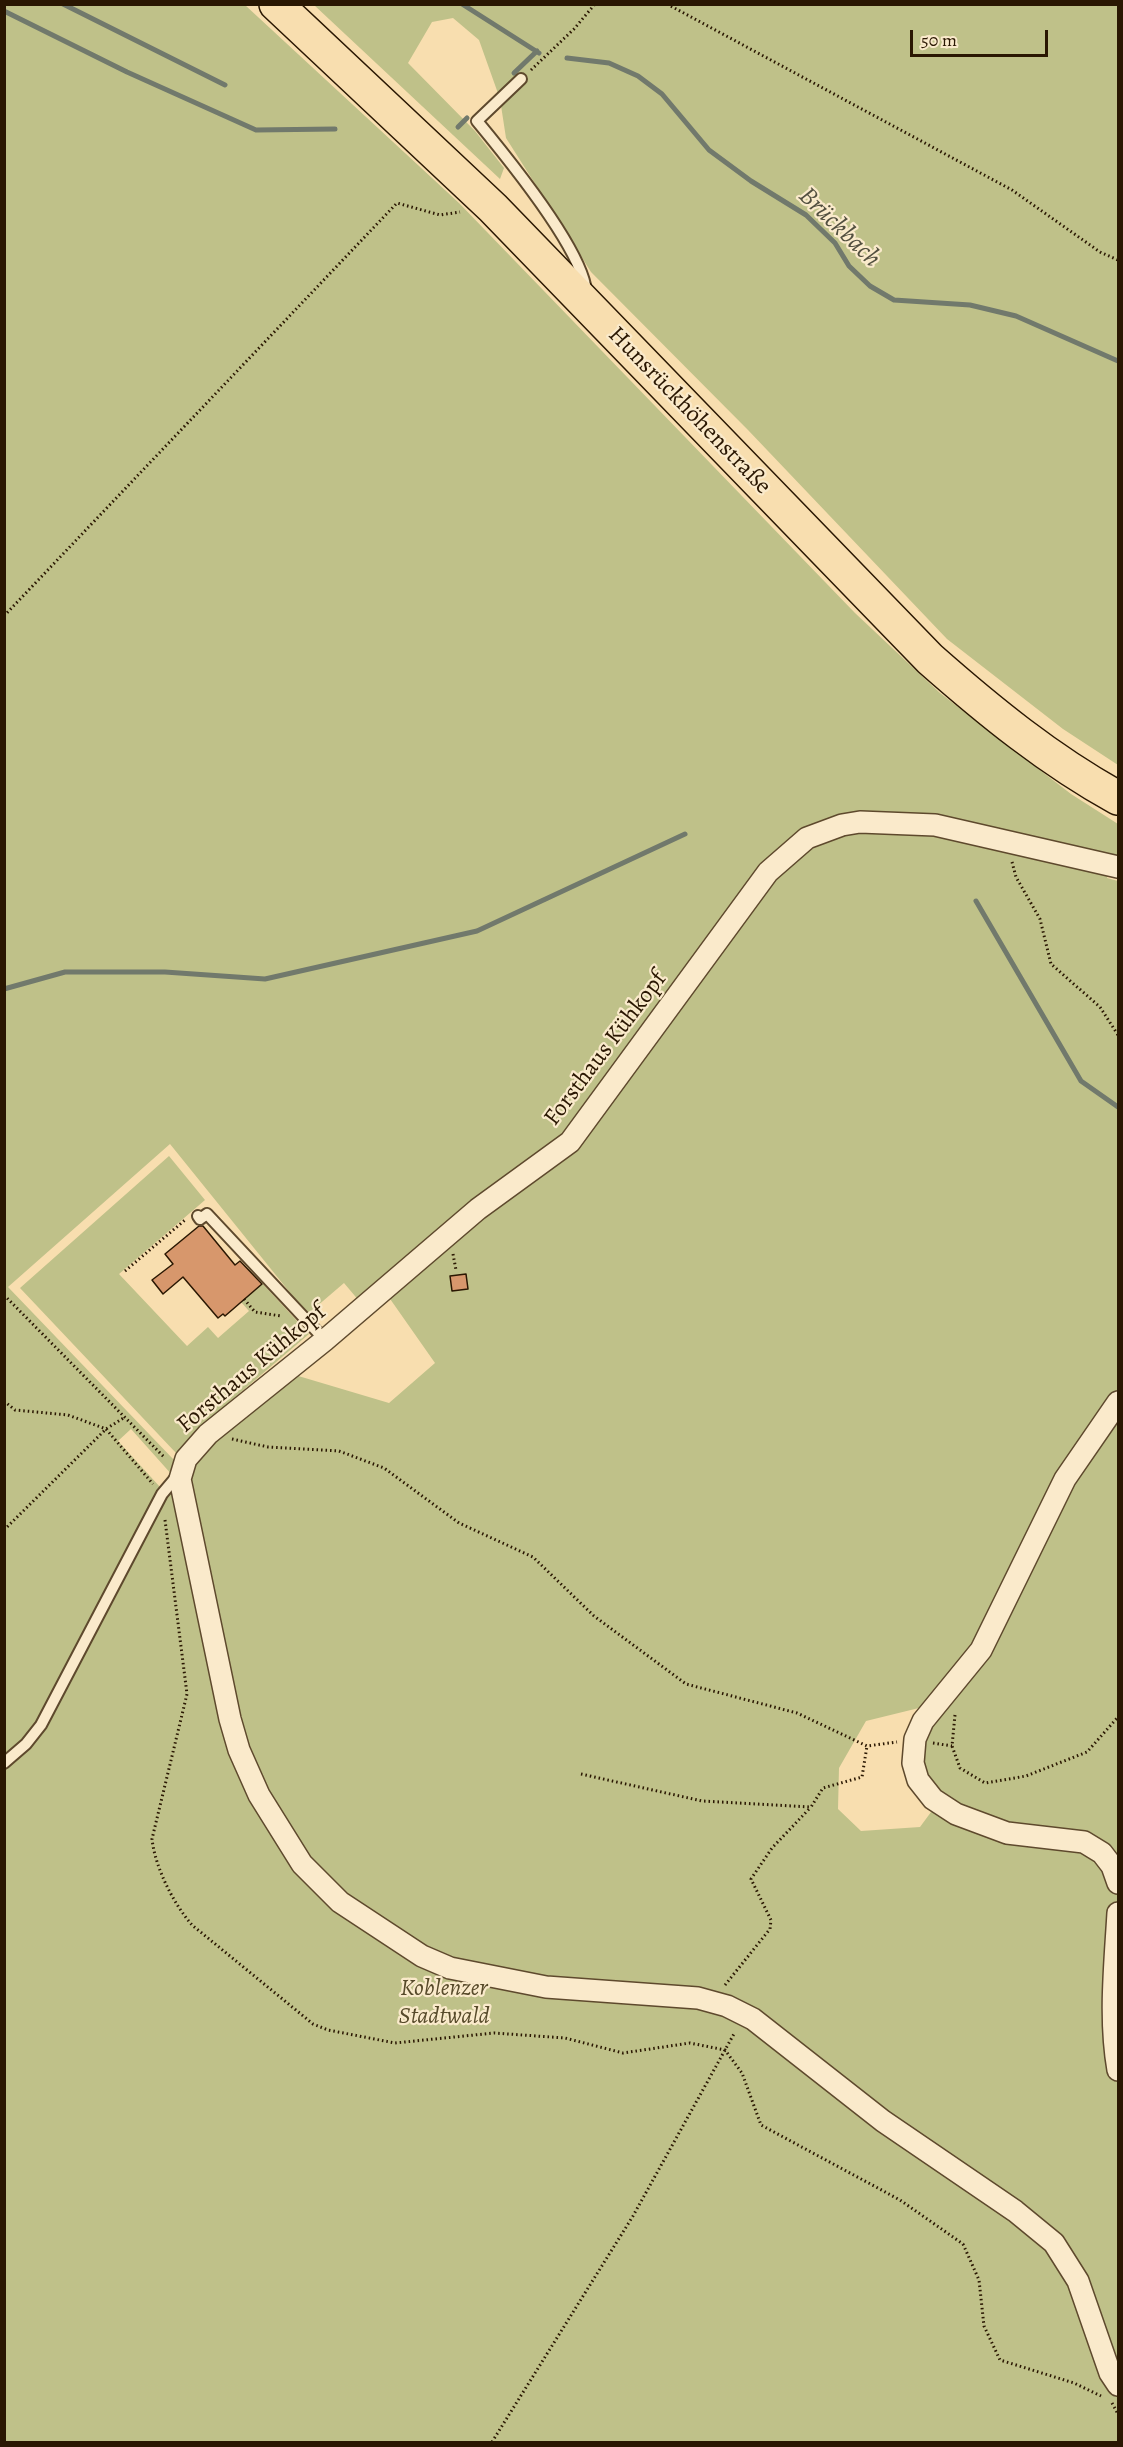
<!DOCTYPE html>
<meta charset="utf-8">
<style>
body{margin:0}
#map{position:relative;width:1123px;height:2447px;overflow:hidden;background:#f8deaf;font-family:Alegreya,serif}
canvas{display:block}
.frame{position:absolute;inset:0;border:6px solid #2a1702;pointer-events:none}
.scale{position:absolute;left:910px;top:30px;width:138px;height:27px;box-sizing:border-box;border:3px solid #2a1702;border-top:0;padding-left:8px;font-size:18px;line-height:21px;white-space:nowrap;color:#2a1702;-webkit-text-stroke:4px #faeacb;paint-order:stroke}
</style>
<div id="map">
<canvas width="1123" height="2447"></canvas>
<div class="frame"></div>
<div class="scale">50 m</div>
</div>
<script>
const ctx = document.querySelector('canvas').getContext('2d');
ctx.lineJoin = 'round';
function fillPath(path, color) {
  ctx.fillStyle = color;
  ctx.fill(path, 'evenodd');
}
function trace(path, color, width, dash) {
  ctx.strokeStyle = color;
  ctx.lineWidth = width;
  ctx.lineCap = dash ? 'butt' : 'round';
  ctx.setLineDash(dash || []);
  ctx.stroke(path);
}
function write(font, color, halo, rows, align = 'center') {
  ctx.font = font + ' Alegreya,serif';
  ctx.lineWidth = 4.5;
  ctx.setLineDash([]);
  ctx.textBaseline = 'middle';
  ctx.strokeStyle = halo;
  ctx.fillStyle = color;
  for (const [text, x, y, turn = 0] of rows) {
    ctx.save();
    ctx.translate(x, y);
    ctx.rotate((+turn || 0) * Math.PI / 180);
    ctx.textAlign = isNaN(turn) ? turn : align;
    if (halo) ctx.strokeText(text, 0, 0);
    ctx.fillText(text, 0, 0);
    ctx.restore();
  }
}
fillPath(new Path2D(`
 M5,5H245L459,203L855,613L940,693L1071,794L1118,824V856L1107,878L1118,881V2442H5ZM170,1144L321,1331L174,1460L8,1287ZM344,1283L360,1302L325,1333L309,1313ZM388,1296L435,1363L389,1403L295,1375ZM131,1429L173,1476L160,1487L118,1441ZM923,1707L911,1731L934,1808L920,1827L861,1831L838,1809L839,1768L866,1721Z
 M314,5H1118V765L1063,729L947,639L748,430L591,272L506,138L500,99L479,40L453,18L432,22L408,63L475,131L504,168L500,179Z
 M169,1156L205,1200L119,1274L187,1346L208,1327L218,1338L249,1311L241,1302L262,1283L309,1334L227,1404L176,1453L20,1288Z`), '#bfc189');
trace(new Path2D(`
 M63,4L225,85
 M462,4L539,53
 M4,11L127,72L256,130L335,129
 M567,58L609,63L638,76L662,94L709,150L751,181L806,215L835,243L849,266L870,286L894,300L970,305L1016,316L1118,361
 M514,73L537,51
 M458,127L467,118
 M976,901L1081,1081L1118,1107
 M4,989L65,972H165L265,979L477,931L685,834`), '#71796c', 5);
const building = new Path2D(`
 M199,1226H203L235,1265L240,1261L262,1284L225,1316L223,1314L218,1318L183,1277L163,1294L152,1280L173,1264L165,1254Z
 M466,1274L468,1289L452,1291L450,1276Z`);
fillPath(building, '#d7976c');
trace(building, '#2a1702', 1.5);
const lane = new Path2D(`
 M521,79L477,121C506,156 582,249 586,291
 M198,1216L200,1219L207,1214L325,1340
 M4,1763L26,1744L41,1725L162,1494L178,1475`);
const street = new Path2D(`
 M1118,867L935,825L860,822L842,825L807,838L768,872L570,1142L478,1209L325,1340L208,1434L186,1459L180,1479L230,1719L239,1750L259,1795L302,1864L340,1902L422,1956L450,1968L546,1987L698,1998L727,2006L753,2019L883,2121L1015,2211L1054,2243L1078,2281L1110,2373L1118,2385
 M1118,1402L1065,1479L981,1650L923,1721L915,1739L913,1763L918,1780L933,1799L956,1814L1007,1833L1084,1842L1102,1853L1112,1866L1118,1883
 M1118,1913C1115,1964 1109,2019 1118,2070`);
const primary = new Path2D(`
 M276,4L493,208L930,659C989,711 1049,760 1118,798`);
trace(lane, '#5e492d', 14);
trace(street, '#5e492d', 24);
trace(primary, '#2a1702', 36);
trace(new Path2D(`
 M667,4L1012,190L1100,252L1118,260
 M531,70L574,29L595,4
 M4,616L397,203L440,215L460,212
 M1012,862L1016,877L1040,919L1051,964L1100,1007L1118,1035
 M453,1254L456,1270
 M125,1271L185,1220
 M4,1295L165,1458
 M244,1299L255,1312L281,1316
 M4,1401L15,1410L68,1415L106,1429L153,1484
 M232,1439L268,1447L339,1451L384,1468L459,1523L533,1557L594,1616L686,1684L797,1713L867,1746L897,1742
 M165,1520L187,1694L152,1839C155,1867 173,1903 192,1925L313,2024L328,2030L395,2043L494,2033L565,2038L623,2053L690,2043L725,2050L742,2073L761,2125L900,2200L963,2244L979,2280L984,2326L1000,2360L1074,2383L1101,2396
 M4,1530L106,1429L125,1417
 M955,1715L952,1746L960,1768L985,1783L1026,1776L1087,1752L1118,1717
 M933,1743L952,1746
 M581,1774L702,1801L811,1807L823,1788L862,1777L867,1746
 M725,1985L770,1929L771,1920L751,1879L772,1848L811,1807
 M1112,2403L1118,2414
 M492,2442L633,2216L735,2032`), '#2a1702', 3, [1.5, 3]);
trace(lane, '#faeacb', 10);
trace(street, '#faeacb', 21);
trace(primary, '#f8deaf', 33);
write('24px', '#2a1702', '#faeacb', [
 ["Hunsrückhöhenstraße",689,411,46],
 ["Forsthaus Kühkopf",606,1049,-53],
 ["Forsthaus Kühkopf",252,1369,-40]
]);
write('italic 24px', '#574a2a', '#faeacb', [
 ["Koblenzer",444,1989],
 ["Stadtwald",444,2017]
]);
write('italic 26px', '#535040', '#faeacb', [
 ["Brückbach",839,228,44]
]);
</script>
